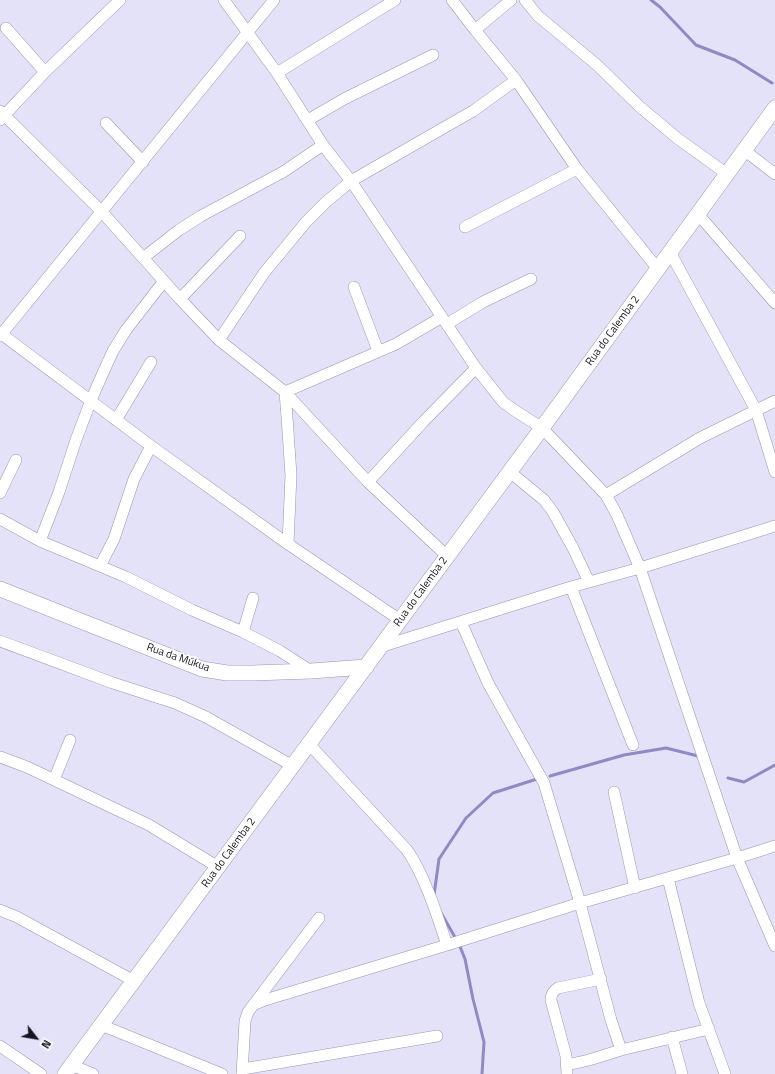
<!DOCTYPE html>
<meta charset="utf-8">
<style>
body{margin:0}
#map{position:relative;width:775px;height:1074px;overflow:hidden;background:#e4e2f9;font-family:"Titillium Web",sans-serif}
canvas{display:block}
.north{position:absolute;left:16px;top:1018px;width:40px;height:40px;-webkit-text-stroke:3px #fff;paint-order:stroke;rotate:121deg;font-size:11px;font-weight:700;line-height:16px;text-align:center;color:#15151d}
.north::after{content:'';display:block;margin:auto;width:14px;height:18px;background:#15151d;clip-path:polygon(50% 0,100% 100%,50% 72%,0 100%)}
</style>
<div id="map">
<canvas width="775" height="1074"></canvas>
<div class="north">N</div>
</div>
<script>
const ctx = document.querySelector('canvas').getContext('2d');
ctx.lineJoin = 'round';
function trace(path, color, width, dash) {
  ctx.strokeStyle = color;
  ctx.lineWidth = width;
  ctx.lineCap = dash ? 'butt' : 'round';
  ctx.setLineDash(dash || []);
  ctx.stroke(path);
}
function write(font, color, halo, rows, align = 'center') {
  ctx.font = font + ' "Titillium Web",sans-serif';
  ctx.lineWidth = 3.5;
  ctx.setLineDash([]);
  ctx.textBaseline = 'middle';
  ctx.strokeStyle = halo;
  ctx.fillStyle = color;
  for (const [text, x, y, turn = 0] of rows) {
    ctx.save();
    ctx.translate(x, y);
    ctx.rotate((+turn || 0) * Math.PI / 180);
    ctx.textAlign = isNaN(turn) ? turn : align;
    if (halo) ctx.strokeText(text, 0, 0);
    ctx.fillText(text, 0, 0);
    ctx.restore();
  }
}
trace(new Path2D(`
 M651,0L660,7L696,45L735,60L772,83
 M550,776L624,755L666,748L698,756
 M728,778L744,782L775,765
 M434,895L439,859L466,818L493,793L537,779
 M440,911L456,939
 M459,944L465,959L473,999L484,1042L482,1074`), '#908ac4', 3);
const street = new Path2D(`
 M224,0L277,73L323,145L351,181L476,368L503,402L514,410L542,428L606,495L617,515L640,568L737,858L775,946
 M452,0L475,30L516,80L577,169L658,269
 M525,0L538,16L597,65L639,106L677,138L727,174
 M6,28L45,72
 M475,30L511,0
 M277,73L395,0
 M0,111L101,211L180,299L219,340L285,392L368,482L447,556
 M0,120L45,72L120,0
 M308,120L344,99L433,55
 M106,123L143,162
 M744,150L775,174
 M698,214L775,303
 M465,227L577,169
 M670,252L756,410L775,472
 M143,258L179,230L201,216L283,172L323,145
 M354,287L378,351
 M180,299L240,236
 M447,324L483,302L531,279
 M0,333L151,446L288,544L400,620
 M0,336L274,0
 M219,340L264,273L306,222L326,202L351,181L473,111L516,80
 M116,420L151,362
 M510,472L544,500L553,512L573,548L589,582
 M368,482L424,421L476,368
 M0,493L16,460
 M606,495L700,438L775,401
 M0,519L40,541L126,577L192,610L243,632L280,651L311,671
 M40,541L59,492L76,440L91,400L107,364L113,351L126,330L164,281
 M288,544L291,475L287,417L285,392L396,344L442,317
 M100,566L114,539L134,479L151,446
 M571,587L633,745
 M461,622L488,683L544,783L580,903L611,1020L621,1050
 M243,632L253,598
 M0,641L113,683L175,703L206,717L293,766
 M380,647L571,587L640,568L775,526
 M309,744L407,850C425,876 437,915 447,945
 M0,757L27,767L149,825L218,867
 M54,780L70,740
 M614,792L635,888
 M668,878L699,1003L725,1074
 M0,910L17,917L134,981
 M253,1005L265,1000L447,945L580,903L737,858L775,846
 M101,1025L222,1074
 M672,1037L682,1074
 M0,1046L41,1074
 M72,1065L93,1074
 M567,1065L589,1060L621,1050L709,1029
 M243,1069L437,1036
 M242,1074L245,1021L248,1012L319,918
 M567,1074L566,1056L551,1000C551,994 553,991 558,988L601,979`);
const secondary = new Path2D(`
 M0,589L202,669L227,673H253L311,671L366,667
 M65,1074L542,428L775,108`);
trace(street, '#9897ac', 12);
trace(secondary, '#9897ac', 16);
trace(street, '#fff', 11);
trace(secondary, '#fff', 15);
write('11px', '#15151d', '#fff', [
 ["Rua do Calemba 2",613,331,-54],
 ["Rua do Calemba 2",421,592,-54],
 ["Rua da Múkua",178,658,19],
 ["Rua do Calemba 2",229,853,-54]
]);
</script>
